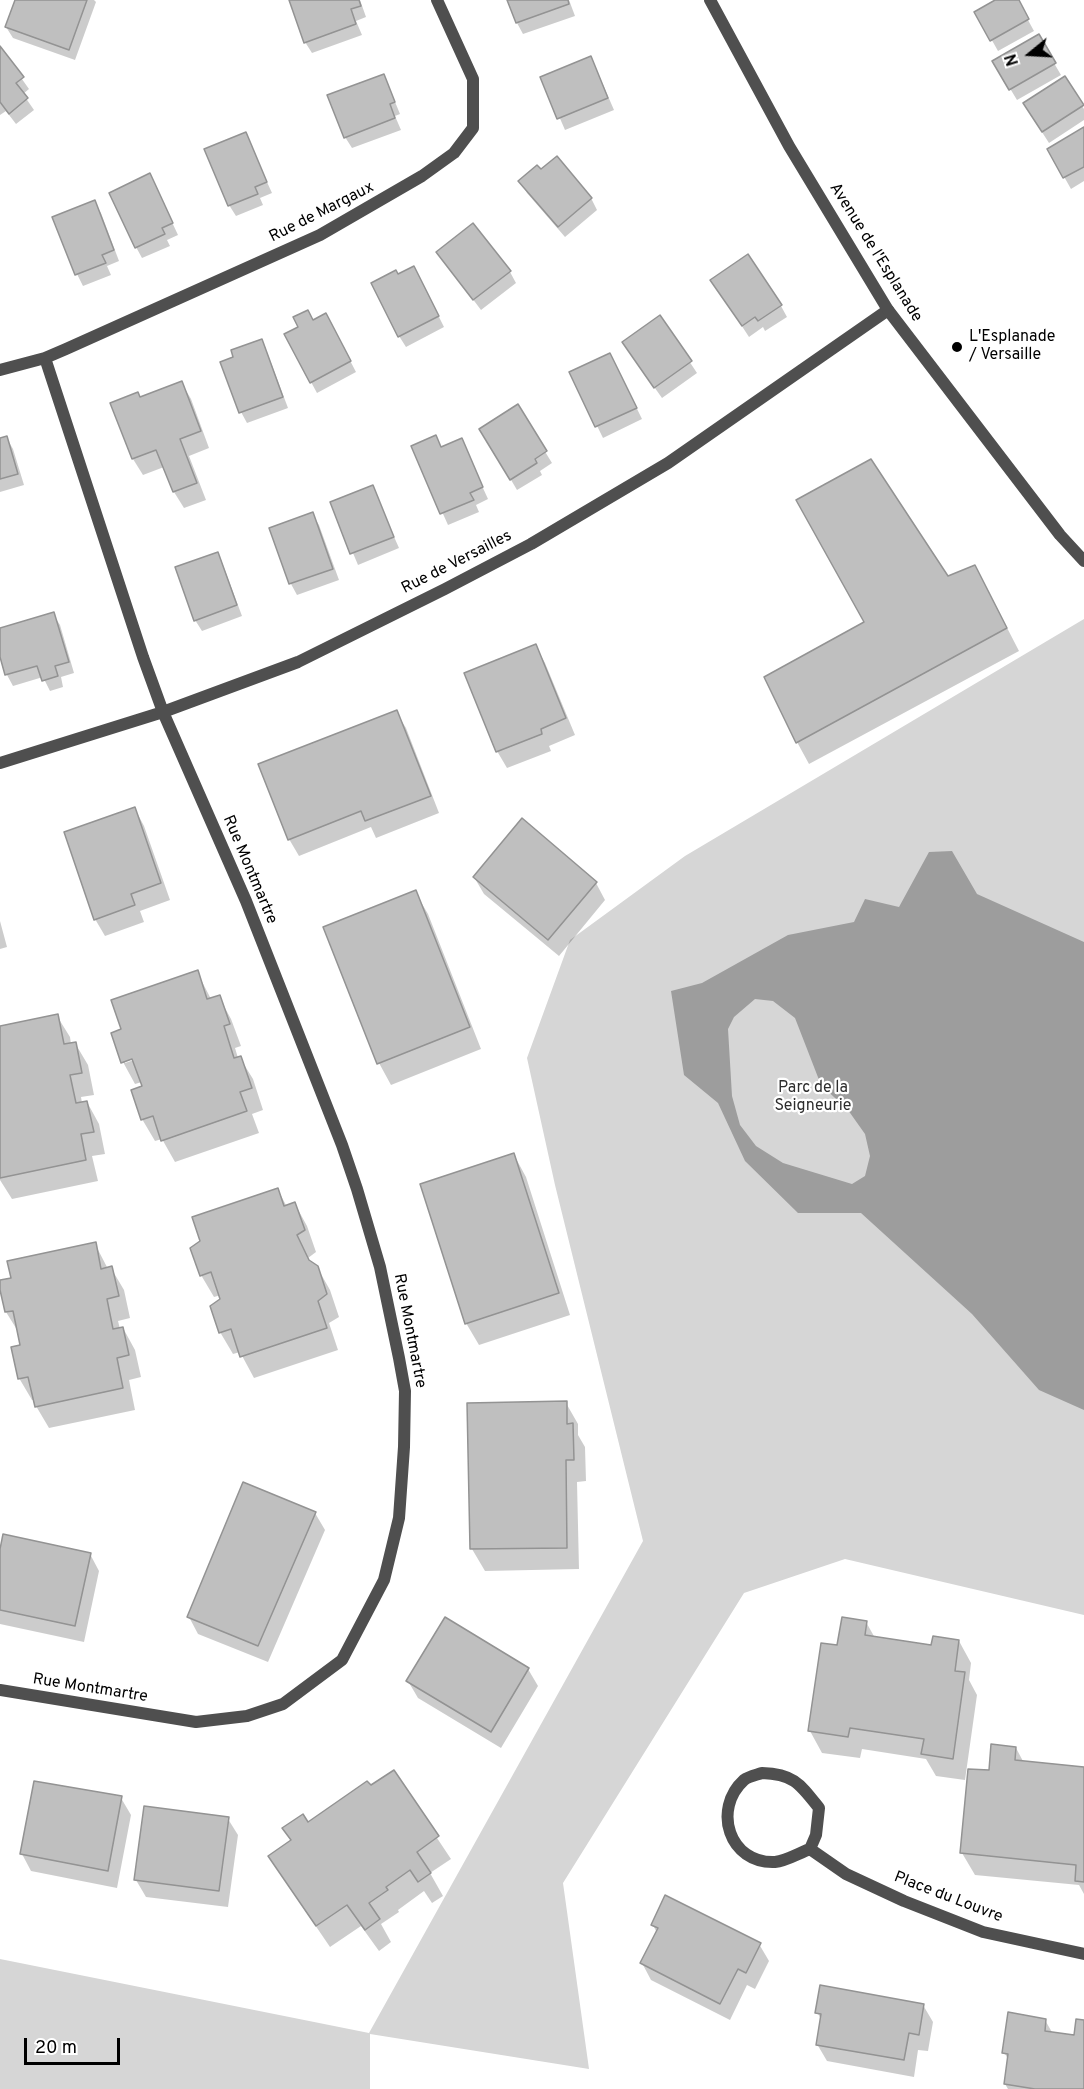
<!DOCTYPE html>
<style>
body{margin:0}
#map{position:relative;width:1084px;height:2089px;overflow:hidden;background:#fff;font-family:Overpass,sans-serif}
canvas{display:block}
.north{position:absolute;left:1000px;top:24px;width:60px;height:60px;-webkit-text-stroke:4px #fff;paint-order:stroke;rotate:252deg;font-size:16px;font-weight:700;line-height:24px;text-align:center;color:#000}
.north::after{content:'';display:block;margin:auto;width:21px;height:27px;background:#000;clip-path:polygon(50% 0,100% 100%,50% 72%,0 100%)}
.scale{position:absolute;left:24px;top:2038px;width:96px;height:27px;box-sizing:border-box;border:3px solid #000;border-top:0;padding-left:8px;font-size:18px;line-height:21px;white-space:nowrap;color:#000;-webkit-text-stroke:4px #fff;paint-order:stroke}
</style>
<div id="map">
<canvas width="1084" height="2089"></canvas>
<div class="north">N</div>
<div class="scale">20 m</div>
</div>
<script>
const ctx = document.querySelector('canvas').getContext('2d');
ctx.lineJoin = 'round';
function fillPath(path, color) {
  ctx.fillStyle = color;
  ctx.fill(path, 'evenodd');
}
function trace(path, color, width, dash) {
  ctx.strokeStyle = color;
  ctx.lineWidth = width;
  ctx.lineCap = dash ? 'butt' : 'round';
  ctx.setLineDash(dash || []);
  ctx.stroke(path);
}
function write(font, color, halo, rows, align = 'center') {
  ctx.font = font + ' Overpass,sans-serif';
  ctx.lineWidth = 4.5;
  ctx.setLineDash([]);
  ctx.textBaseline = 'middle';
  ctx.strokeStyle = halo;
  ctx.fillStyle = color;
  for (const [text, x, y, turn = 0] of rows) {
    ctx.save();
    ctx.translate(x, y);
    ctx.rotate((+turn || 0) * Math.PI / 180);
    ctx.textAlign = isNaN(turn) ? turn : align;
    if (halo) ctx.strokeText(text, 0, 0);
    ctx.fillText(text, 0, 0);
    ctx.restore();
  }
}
fillPath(new Path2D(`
 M1084,619V1615L845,1559L744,1593L563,1883L589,2069L370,2034V2089H0V1959L369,2033L643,1541L555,1185L527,1058L570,940L685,856Z`), '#d6d6d6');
fillPath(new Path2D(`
 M952,851L977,894L1084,942V1410L1039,1390L972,1314L861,1213H798L745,1161L718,1103L684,1075L671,991L702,983L788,935L854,922L865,899L899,907L929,852ZM755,999L773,1001L795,1018L821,1085L848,1110L865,1134L870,1156L865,1176L852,1184L783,1163L756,1146L740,1125L732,1096L728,1029L734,1017Z`), '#9d9d9d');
fillPath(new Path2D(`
 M16,0H94L96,2L75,60L13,38L6,27Z
 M291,0H360L366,17L356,21L362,35L312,53L305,42Z
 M509,0H569L575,16L523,34L517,23Z
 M998,0H1017L1034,31L998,51L976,12Z
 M1038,36L1061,75L1017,100L994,62Z
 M0,48L29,89L23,94L34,110L16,124L6,111L0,115Z
 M591,57L614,110L565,130L542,77Z
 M384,75L400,114L395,116L401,130L352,148L345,137Z
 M1064,78L1084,109V120L1049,143L1031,115Z
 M1084,129V181L1071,189L1049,150Z
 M245,134L272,193L260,198L263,205L236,216L229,205Z
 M541,172L591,198L597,210L565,237L527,193L520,181Z
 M150,175L178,235L167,240L170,246L142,258L136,247Z
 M94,202L101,213L119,261L107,266L111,275L83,286L77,274L54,217Z
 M438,253L510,272L516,283L481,310Z
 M398,275L420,279L444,327L406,347L399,336Z
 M719,291L781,306L787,317L765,331L763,327L749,337Z
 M660,317L697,373L662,398L630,353Z
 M313,322L332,326L356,372L317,393L311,382Z
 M261,341L267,352L288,408L247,423L241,412L235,358Z
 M616,366L642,419L603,438L571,373Z
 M181,382L191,399L209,448L189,456L206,500L184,508L174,492L164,467L143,475L133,459L112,404L140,398Z
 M517,406L552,463L540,471L542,475L517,490L481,429Z
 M6,437L13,449L24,485L0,492V439Z
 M436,437L442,448L461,440L488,499L476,505L479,512L448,525L413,447Z
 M372,487L399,548L358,565L332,503Z
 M312,514L319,525L339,580L297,595L291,584L271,529Z
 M217,553L223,565L242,616L202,631L195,620Z
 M947,578L987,589L1019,651L809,764L797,742Z
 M53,614L60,625L74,673L61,677L63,687L50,691L43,677L13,686L7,675L0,652V629Z
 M536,646L545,663L575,735L549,746L551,751L507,768L497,751Z
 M396,712L406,728L439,813L376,838L371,827L299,856L289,839Z
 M135,809L144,826L170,900L140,911L144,922L105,936L95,919Z
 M474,877L596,883L605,900L559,956L484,894Z
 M415,892L428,914L481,1049L391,1085L379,1063Z
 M0,921L7,947L0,949Z
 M197,972L211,999L219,997L231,1019L241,1046L235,1048L238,1058H240L253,1079L263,1110L252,1114L259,1133L175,1162L162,1139L155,1141L142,1119L144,1087L142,1082L135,1084L123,1062V1030ZM140,1058L125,1063V1060Z
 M57,1016L70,1037L71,1044L75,1043L88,1065L94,1095L81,1097L82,1103L87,1102L99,1124L105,1154L92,1156L98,1181L12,1199L0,1180V1027Z
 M514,1155L526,1177L570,1315L479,1345L466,1323Z
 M278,1190L287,1207L295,1204L307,1226L316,1252L308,1258L311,1263L317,1267L330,1290L339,1317L329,1323L338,1350L254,1378L240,1352L233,1354L220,1332L222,1299L221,1295L214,1297L201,1275Z
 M95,1244L108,1269L111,1268L124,1290L130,1318L118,1321L120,1329L123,1328L135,1350L141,1377L129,1380L135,1410L49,1428L36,1406L35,1400H32L19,1378L22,1346L19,1333L6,1312L0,1282L12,1279Z
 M566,1403L578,1424V1435L585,1447L586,1481L577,1482L579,1569L485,1571L472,1549Z
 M315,1513L325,1530L268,1662L198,1634L189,1617Z
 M90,1554L99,1571L84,1642L0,1624V1556Z
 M866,1622L875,1638L932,1646L959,1641L971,1663L969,1680L977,1695L965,1780L936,1776L926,1759L862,1749L860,1758L822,1753L810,1731L839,1647Z
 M528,1669L538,1686L501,1748L418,1698L408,1681Z
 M1016,1748L1024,1763L1084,1769V1894L1079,1885L975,1875L962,1853L990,1772Z
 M393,1772L451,1859L430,1873L443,1896L432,1903L424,1891L398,1910L399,1912L381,1924L391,1942L379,1951L361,1926L330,1947L283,1878L270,1856L292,1841L308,1824Z
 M121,1798L131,1815L117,1888L31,1871L22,1854Z
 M228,1819L238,1835L228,1907L146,1897L136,1880Z
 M653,1925L759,1944L769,1961L755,1989L747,1985L730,2020L651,1980L642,1963L657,1933Z
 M923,2005L933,2022L928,2051L918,2050L914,2077L827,2061L817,2044L822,2021L817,2012Z
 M1045,2020L1053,2034L1075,2037L1084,2022V2089H1008L1005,2084L1009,2061L1004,2052Z`), '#0003');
const building = new Path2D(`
 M15,0H87L69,50L5,27Z
 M289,0H359L361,6L351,9L356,24L304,43Z
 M507,0H568L569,4L516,23Z
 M995,0H1019L1029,19L990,41L974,12Z
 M1039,34L1056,63L1009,90L992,61Z
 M0,46L24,77L16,83L28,98L9,114L0,102Z
 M591,56L608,98L557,119L540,77Z
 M384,74L395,102L390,104L395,118L344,138L327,95Z
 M1065,76L1084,105L1042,132L1023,103Z
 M1084,127V167L1063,178L1047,149Z
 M246,132L267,182L255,187L258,194L228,206L204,149Z
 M557,156L592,198L558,227L518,181L537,165L541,169Z
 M150,173L173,223L162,228L165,234L135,248L109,193Z
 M95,200L114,250L102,255L106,263L75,275L52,217Z
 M473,223L511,271L473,300L436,252Z
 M748,254L782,305L758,321L755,317L742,326L710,280Z
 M414,266L439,316L398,337L371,283L396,270L398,274Z
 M308,310L313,320L326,313L351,361L310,383L284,334L298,327L293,317Z
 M660,315L692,361L654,388L622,342Z
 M262,339L283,397L239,413L220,362L233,357L231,350Z
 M610,353L637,408L595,427L569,372Z
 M182,381L201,431L180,439L197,483L173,492L156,450L132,459L110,403L138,392L140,397Z
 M518,404L547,451L535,459L537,463L510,480L479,429Z
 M436,435L441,447L462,438L483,487L470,493L474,500L440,514L411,446Z
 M7,436L18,474L0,479V438Z
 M871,459L948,576L975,565L1007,628L796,743L764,677L864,622L796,500Z
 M373,485L394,537L350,554L330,502Z
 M313,512L333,569L289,584L269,528Z
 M218,552L237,605L194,621L175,567Z
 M54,612L69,662L55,666L58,676L42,681L37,666L5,675L0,657V628Z
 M536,644L566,718L541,729L542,734L496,752L464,673Z
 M397,710L431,796L365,821L361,811L288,840L258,764Z
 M135,807L161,883L131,894L135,905L94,920L64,832Z
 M522,818L597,882L548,940L473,877Z
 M416,890L470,1027L377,1064L323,927Z
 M198,970L207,999L220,995L230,1024L224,1026L234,1058L241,1056L252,1088L240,1092L247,1111L161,1141L153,1116L141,1120L131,1090L142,1086L132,1059L121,1063L111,1033L121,1029L111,1000Z
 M58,1014L64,1044L76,1042L82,1073L70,1075L76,1103L87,1101L94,1132L81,1134L86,1160L0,1178V1026Z
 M514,1153L559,1293L465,1324L420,1184Z
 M278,1188L284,1206L295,1202L305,1230L297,1235L309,1260L318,1266L327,1294L318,1301L327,1328L240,1357L231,1329L219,1333L210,1306L220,1299L211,1272L200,1276L190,1248L200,1241L192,1217Z
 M96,1242L101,1269L112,1266L119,1296L107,1299L113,1329L123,1327L129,1355L117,1358L123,1388L35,1407L28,1377L18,1379L11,1347L20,1345L13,1311L5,1312L0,1290V1280L11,1278L7,1261Z
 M567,1401V1424L573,1423L574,1460H566L567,1548L470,1549L467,1403Z
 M243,1482L316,1512L258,1646L187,1617Z
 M3,1534L91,1553L75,1626L0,1610V1549Z
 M445,1617L529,1668L491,1732L406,1681Z
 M842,1617L867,1621L865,1635L931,1645L933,1636L959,1640L955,1671L965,1672L953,1759L921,1754L924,1739L850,1728L848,1737L808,1731L821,1643L837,1645Z
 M991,1744L1016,1747L1015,1760L1084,1767V1882L1075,1881L1076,1865L960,1853L968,1769L989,1770Z
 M394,1770L439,1836L417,1852L431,1873L418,1882L410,1870L386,1887L388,1890L369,1903L380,1919L365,1930L347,1905L316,1926L268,1856L291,1840L282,1828L303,1814L308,1822L367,1781L371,1785Z
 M34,1781L122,1796L108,1871L20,1854Z
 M144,1806L229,1817L219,1891L134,1880Z
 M665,1895L761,1943L746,1973L738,1969L720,2004L640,1963L658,1928L651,1925Z
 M820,1985L924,2004L919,2035L909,2033L904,2060L816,2045L821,2014L815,2013Z
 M1008,2012L1046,2019L1045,2031L1074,2035L1076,2019L1084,2020V2089H1035L1004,2084L1008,2054L1002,2053Z`);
fillPath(building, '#bfbfbf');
trace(building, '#939393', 1.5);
trace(new Path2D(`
 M0,370L45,358L66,349L320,235L422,176L454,153L473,128V79L437,0
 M0,763L163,712L298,662L445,589L531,544L668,463L888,310
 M0,1690L196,1722L247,1716L283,1704L342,1660L384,1580L399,1518L404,1447L405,1391L399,1358L380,1267L357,1189L342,1145L246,901L163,712L143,657L45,358
 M762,1773C794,1774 800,1784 819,1808L816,1835L810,1849C799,1853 786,1861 775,1862C729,1864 712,1809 744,1780C749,1776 756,1775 762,1773Z
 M810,1849L846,1874L904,1901L983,1932L1084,1954`), '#4f4f4f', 12);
trace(new Path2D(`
 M710,0L789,146L888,310L1060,535L1084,561`), '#4f4f4f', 12);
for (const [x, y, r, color] of [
 [957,347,6,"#000"]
]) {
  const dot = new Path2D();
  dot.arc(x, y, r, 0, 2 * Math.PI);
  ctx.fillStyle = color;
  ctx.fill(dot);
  trace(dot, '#fff', 2);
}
write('16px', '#000', '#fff', [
 ["Rue de Margaux",322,213,-27],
 ["Avenue de l'Esplanade",875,253,58],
 ["Rue de Versailles",457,563,-27],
 ["Rue Montmartre",249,870,67],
 ["Rue Montmartre",409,1331,79],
 ["Rue Montmartre",90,1689,9],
 ["Place du Louvre",948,1898,21]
]);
write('16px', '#000', '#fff', [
 ["L'Esplanade",969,338],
 ["/ Versaille",969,356]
], 'left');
write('16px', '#2d2d2d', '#fff', [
 ["Parc de la",813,1089],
 ["Seigneurie",813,1107]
]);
</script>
